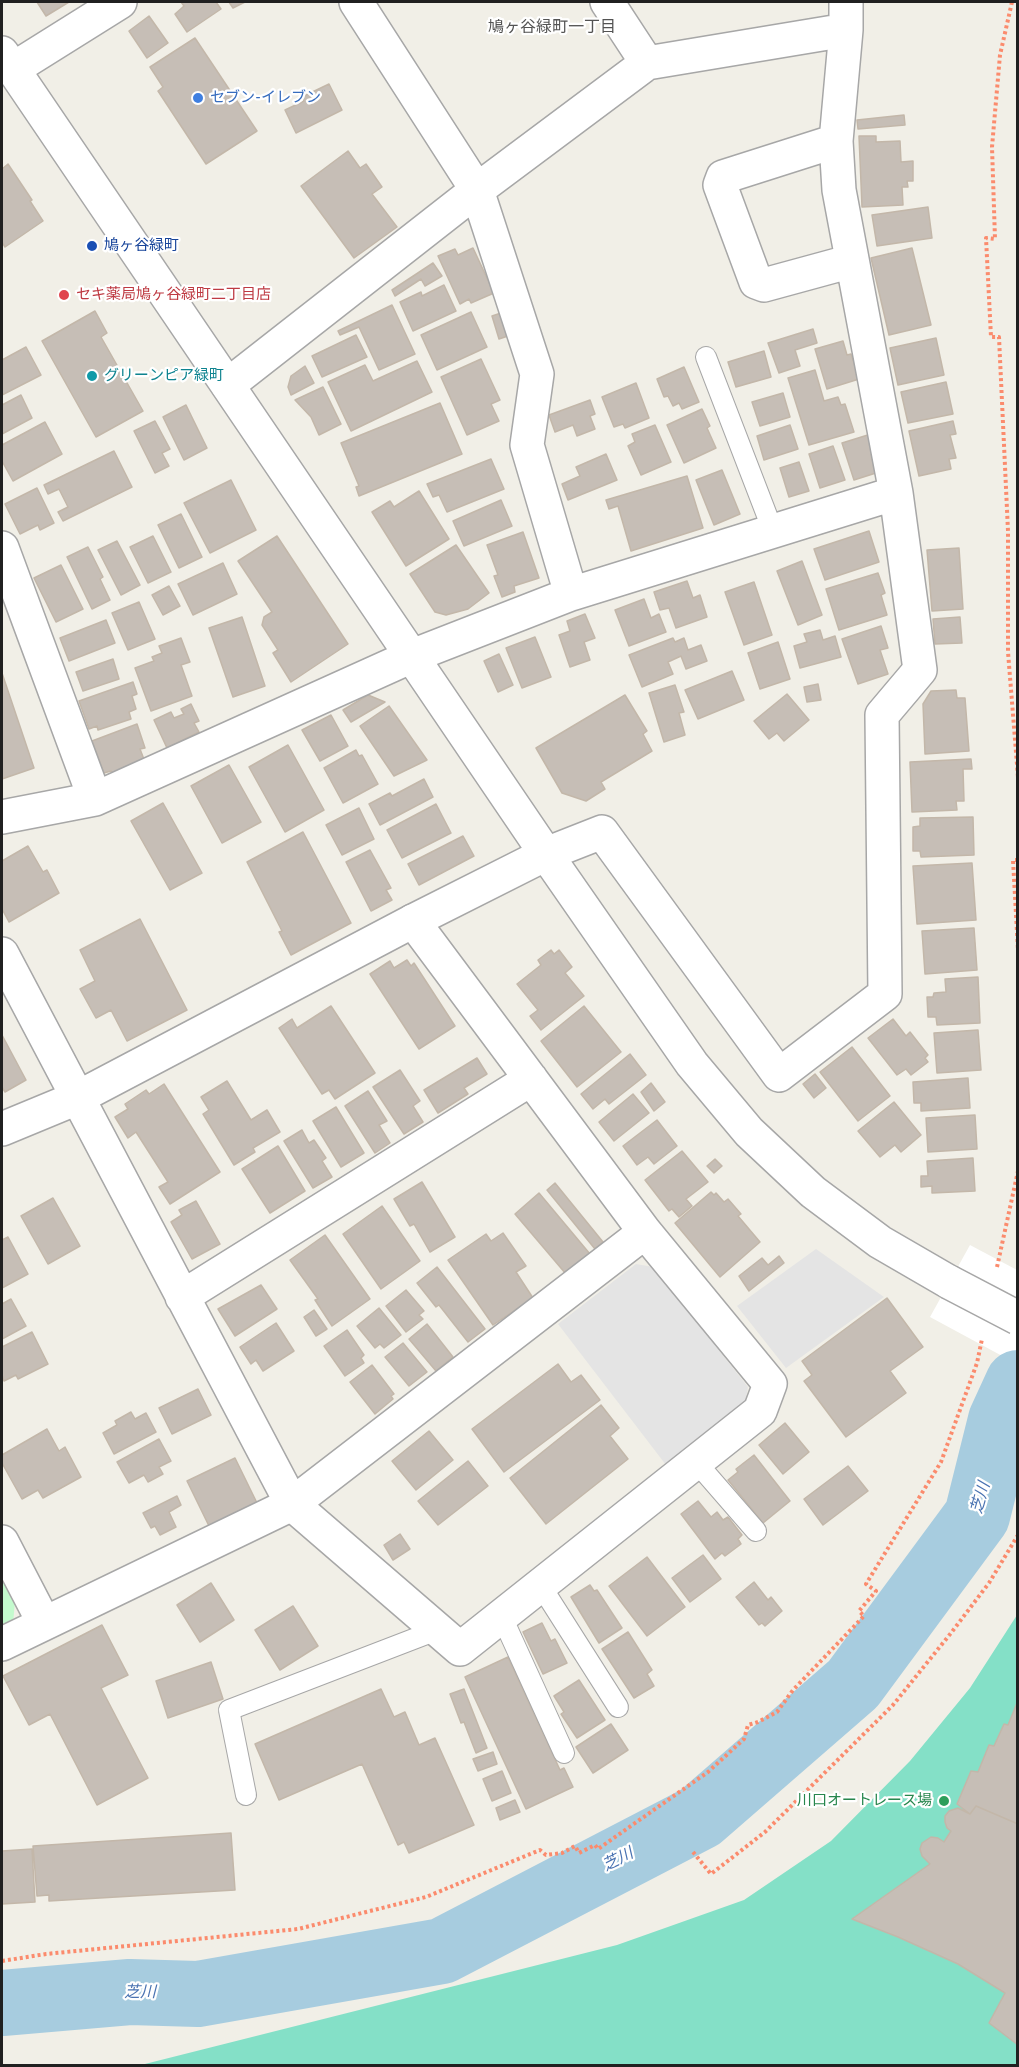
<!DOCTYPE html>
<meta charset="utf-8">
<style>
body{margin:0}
#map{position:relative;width:1019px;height:2067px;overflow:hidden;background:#f1efe7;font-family:"Varela Round",sans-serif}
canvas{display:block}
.frame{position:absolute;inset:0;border:3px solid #202020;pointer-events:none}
</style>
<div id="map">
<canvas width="1019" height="2067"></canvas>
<div class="frame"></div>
</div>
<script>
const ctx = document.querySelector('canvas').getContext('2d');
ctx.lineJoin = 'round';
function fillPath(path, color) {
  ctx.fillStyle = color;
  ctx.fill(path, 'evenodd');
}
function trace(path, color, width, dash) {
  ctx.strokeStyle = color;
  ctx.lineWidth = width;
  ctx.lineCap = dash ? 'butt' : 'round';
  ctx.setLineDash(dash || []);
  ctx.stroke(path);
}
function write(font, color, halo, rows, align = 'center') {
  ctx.font = font + ' "Varela Round","Noto Sans JP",sans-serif';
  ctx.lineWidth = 4.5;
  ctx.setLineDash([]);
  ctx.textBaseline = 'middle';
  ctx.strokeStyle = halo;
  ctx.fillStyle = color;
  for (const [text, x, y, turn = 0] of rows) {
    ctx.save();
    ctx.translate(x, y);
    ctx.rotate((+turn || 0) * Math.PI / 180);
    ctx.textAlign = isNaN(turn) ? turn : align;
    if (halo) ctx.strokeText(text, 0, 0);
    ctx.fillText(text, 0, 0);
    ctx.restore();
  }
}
fillPath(new Path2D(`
 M2,1576L15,1601L13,1624L2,1629Z`), '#c4face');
fillPath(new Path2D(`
 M1017,1615V2065L137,2066L617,1945L744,1900L831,1841L910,1761L970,1688Z`), '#84e0c7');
fillPath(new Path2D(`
 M816,1249L884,1297L786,1368L737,1306Z
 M636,1264L653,1267L748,1387L745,1404L666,1465L558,1324Z`), '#e4e4e4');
fillPath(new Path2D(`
 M970,1245L1017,1270V1364L930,1317Z`), '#fff');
trace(new Path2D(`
 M2,2003L130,1992L198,1994L442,1951L700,1817L853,1684L977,1516L1001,1420L1018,1383`), '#a7ccdf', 66);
const building = new Path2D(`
 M37,2H69L46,16Z
 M181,2H216L221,9L187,32L175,14L184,6Z
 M229,2H245L233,8Z
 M149,16L168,43L147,58L129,31Z
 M195,38L257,131L206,164L158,91L163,87L150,67Z
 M329,84L342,110L296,133L285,110L304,101L302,97Z
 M904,115L905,125L858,129L857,120Z
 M859,136H876V142L900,141L901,162L913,161V181H907L908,187H902L903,205L862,207Z
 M348,151L360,168L366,164L382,187L372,194L397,227L354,258L301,186Z
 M8,164L32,200L30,201L43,221L5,247L2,242V169Z
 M928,207L932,238L877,246L872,215Z
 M473,248L494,293L471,303L469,299L460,304L438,256L455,249L458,255Z
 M912,248L931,325L889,335L871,258Z
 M433,263L442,276L425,286L421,279L395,296L392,290Z
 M444,285L456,311L413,331L400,302L421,292L422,296Z
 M392,305L415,354L379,370L359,327L340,335L338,331Z
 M95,311L107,333L101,337L143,411L96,437L42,341Z
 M471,312L487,347L437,370L421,335Z
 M501,313L508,336L499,339L492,316Z
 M813,329L817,343L795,350L800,366L779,373L768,343Z
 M356,335L367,357L322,377L312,356Z
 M936,338L944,375L898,385L890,348Z
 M843,341L847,355L851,354L859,379L827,389L815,349Z
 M26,347L41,375L2,395V360Z
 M764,351L771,377L736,387L728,362Z
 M481,359L500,400L491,404L499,421L467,435L441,377Z
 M417,361L432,392L351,431L328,382L365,365L373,381Z
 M305,366L314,383L291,395L288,387L291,376Z
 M684,367L699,402L682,409L679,403L673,406L668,396L664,397L657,379Z
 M815,370L824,401L838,397L841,405L845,404L854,432L809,445L788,378Z
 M946,382L953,414L908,423L901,392Z
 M636,383L649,418L625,428L623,424L614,427L602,397Z
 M323,387L341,424L319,435L311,417L295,400Z
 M783,393L790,417L760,426L752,402Z
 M21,395L32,418L2,434V405Z
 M590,400L595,414L590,416L595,429L577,436L573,425L555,432L549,415Z
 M440,403L462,454L359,496L356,487L359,486L341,443Z
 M186,405L207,448L184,460L163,417Z
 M702,409L710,426L707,428L716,448L684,463L667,425Z
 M155,421L170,449L162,453L169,466L155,473L134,431Z
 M953,421L956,434L950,435L956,458L949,459L951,469L919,476L909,431Z
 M45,422L62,454L13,481L2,461V445Z
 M655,425L671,462L641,475L628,446L635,442L632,434Z
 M790,425L798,449L764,460L757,436Z
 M871,434L879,472L854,480L842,443Z
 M833,446L845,480L820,488L809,454Z
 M114,451L132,487L63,521L58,512L68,507L59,489L48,494L44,485Z
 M606,454L617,480L568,500L562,484L580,476L576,467Z
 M491,459L504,489L447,512L439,495L433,497L427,484Z
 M799,462L809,491L789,497L780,468Z
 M722,470L740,514L714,525L696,480Z
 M687,476L703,528L631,551L618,506L609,509L606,500Z
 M231,480L256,530L210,553L184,503Z
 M37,488L54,523L40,530L38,525L20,534L5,504Z
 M419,491L449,539L406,566L372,512L390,501L394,507Z
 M501,500L512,526L464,546L453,521Z
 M181,514L202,557L179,568L158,525Z
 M869,531L879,562L825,580L814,549Z
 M523,532L539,578L514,586L515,592L502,597L494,576L498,575L487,545Z
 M153,536L171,572L148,583L130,547Z
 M277,536L348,644L291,682L273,653L278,650L262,625L264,617L272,612L238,561Z
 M117,541L140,585L121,595L98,550Z
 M456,545L489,593L468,609L446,615L435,612L410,574Z
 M88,547L103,577L100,579L110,600L92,609L67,557Z
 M959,548L963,609L932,611L927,550Z
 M802,561L822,615L798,625L777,571Z
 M223,563L237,594L193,615L178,584Z
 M61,565L83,609L56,622L34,578Z
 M878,573L885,593L881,595L887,615L839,630L826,589Z
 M687,581L693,598L700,595L707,617L676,628L669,608L660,610L654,592Z
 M754,582L772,635L744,645L725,592Z
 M169,586L180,606L163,615L152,595Z
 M644,599L651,618L659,614L666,632L629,646L615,610Z
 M139,602L155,639L128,650L112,613Z
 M585,614L595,638L584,642L590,660L570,667L559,635L570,631L567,621Z
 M242,617L265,686L233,697L209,628Z
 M960,617L962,643L935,644L933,619Z
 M106,620L115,643L69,661L60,638Z
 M881,626L888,648L880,650L888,674L858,684L842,639Z
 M820,630L823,640L835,636L841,657L800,668L794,646L807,642L804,634Z
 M535,637L551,677L522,688L506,648Z
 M181,638L190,662L181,665L192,696L151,711L135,668L154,661L152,657L162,653L159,646Z
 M673,638L675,642L684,638L688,650L701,645L707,661L686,669L681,656L668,662L673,674L642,687L629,655Z
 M778,642L790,679L760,689L748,653Z
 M499,654L513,685L498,692L484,661Z
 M113,659L119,679L83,691L76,672Z
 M732,671L744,700L698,719L685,690Z
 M2,673L34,768L2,779Z
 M133,682L137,694L132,696L136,709L129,712L131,719L98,730L97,726L89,729L79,701Z
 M818,684L821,700L807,702L804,687Z
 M675,685L684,712L679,713L685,735L664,742L649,693Z
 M956,690L957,698H965L969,751L925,754L923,704L931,691Z
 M787,694L809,720L784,741L777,733L769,739L754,721Z
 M368,695L385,702L351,722L343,710Z
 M625,695L647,731L643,734L652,751L601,782L605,789L586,801L562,793L536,748Z
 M191,704L199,721L194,723L199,732L167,748L154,720L171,712L174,718L184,714L181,709Z
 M389,706L427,760L394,776L360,726Z
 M331,715L348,746L320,761L302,730Z
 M137,724L145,748L140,749L145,762L113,774L111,771L104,773L92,741Z
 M288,745L324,810L285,832L249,767Z
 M356,750L359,756L362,755L378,784L343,803L324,768Z
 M971,759L972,769H963L964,801H956L957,810L912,812L910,762Z
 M229,765L261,822L222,843L191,786Z
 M424,779L433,797L380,825L369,804L390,793L392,796Z
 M163,803L202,873L170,890L131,821Z
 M436,804L451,833L402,858L387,830Z
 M359,808L374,839L342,855L326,825Z
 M973,817L974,855L921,857L920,851H913V827L920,826V818Z
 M303,832L351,923L291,955L279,932L282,931L247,862Z
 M463,836L474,856L419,885L408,864Z
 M28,846L43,872L47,870L59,893L9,922L2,909V861Z
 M370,850L391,888L386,890L392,900L371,911L346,862Z
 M972,863L976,920L917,924L913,866Z
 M140,919L187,1010L127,1041L111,1010L96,1018L80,989L95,981L80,950Z
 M974,928L977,970L925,974L922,931Z
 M551,950L554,954L559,950L572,967L565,973L584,996L541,1030L530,1016L538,1010L517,984L541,965L538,960Z
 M407,960L411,966L414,963L455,1026L419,1049L370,974L390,961L394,968Z
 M978,977L980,1023L937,1025L936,1017H928L927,997H933L934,993L946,992L945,979Z
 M331,1006L375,1073L335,1099L329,1090L322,1094L279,1028L292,1019L297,1028Z
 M584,1006L621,1052L577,1087L541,1041Z
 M893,1019L906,1036L910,1032L928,1055L925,1058L928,1062L911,1075L906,1069L897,1075L868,1038Z
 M978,1030L981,1070L937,1073L934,1033Z
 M2,1035L26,1080L5,1092L2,1087Z
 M852,1047L890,1096L858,1121L820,1072Z
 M630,1054L646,1075L609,1104L605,1099L593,1109L581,1094Z
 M477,1058L487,1074L464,1088L468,1094L438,1113L424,1090Z
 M400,1070L420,1101L413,1106L423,1122L404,1134L373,1087Z
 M815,1074L826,1088L814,1098L803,1084Z
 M968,1078L970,1108L921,1111V1103H914L913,1082Z
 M227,1081L251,1120L267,1110L280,1132L253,1148L255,1152L234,1165L203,1114L209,1110L201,1097Z
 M651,1083L665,1102L654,1111L641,1092Z
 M164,1084L220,1172L170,1204L159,1187L168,1182L136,1132L128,1138L115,1117L128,1109L125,1104L146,1090L149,1094Z
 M368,1091L387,1121L379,1125L390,1143L375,1153L345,1106Z
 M633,1094L649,1113L614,1141L599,1122Z
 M894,1102L921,1135L901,1152L895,1145L880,1157L858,1131Z
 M336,1107L364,1153L341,1167L313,1121Z
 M975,1115L977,1149L928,1152L926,1118Z
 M657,1120L677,1146L654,1164L648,1157L637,1165L623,1146Z
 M302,1130L309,1143L314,1140L326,1158L322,1161L332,1177L313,1188L284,1141Z
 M278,1146L305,1191L270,1213L242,1169Z
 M682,1151L708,1182L686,1199L692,1206L679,1217L672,1209L669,1211L645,1180Z
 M973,1158L975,1191L932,1193V1186L921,1187V1176H928L927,1161Z
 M715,1159L722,1166L714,1173L707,1166Z
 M422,1182L455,1237L430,1252L414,1224L410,1226L394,1199Z
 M555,1183L603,1242L595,1249L547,1190Z
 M711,1192L714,1195L716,1193L724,1202L728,1199L741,1214L738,1216L760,1242L720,1277L675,1223Z
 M539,1193L590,1254L566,1274L515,1214Z
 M53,1198L80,1246L48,1264L21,1216Z
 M196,1201L220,1244L192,1259L171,1222L182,1215L179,1210Z
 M382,1206L420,1261L381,1289L343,1234Z
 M503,1233L526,1266L516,1272L533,1298L493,1325L448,1260L486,1234L491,1241Z
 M325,1235L370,1299L332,1326L315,1300L318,1299L290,1260Z
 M8,1237L28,1274L2,1288V1240Z
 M779,1256L784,1263L749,1291L739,1276L762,1258L768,1265Z
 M437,1267L485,1329L468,1342L439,1305L436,1307L417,1283Z
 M261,1285L277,1309L235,1336L218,1309Z
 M406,1290L424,1311L419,1315L423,1319L406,1332L386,1306Z
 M887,1298L923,1347L890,1371L906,1393L846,1437L804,1381L812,1375L802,1361Z
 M11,1299L26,1326L2,1339V1304Z
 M379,1308L401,1335L384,1348L380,1344L375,1348L357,1326Z
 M314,1310L327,1329L316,1336L304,1317Z
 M276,1323L294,1351L263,1371L256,1360L251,1364L240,1347Z
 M427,1324L453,1357L436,1371L409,1339Z
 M347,1330L364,1355L361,1358L364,1363L345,1376L324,1346Z
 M32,1332L48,1364L18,1379L16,1375L4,1381L2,1375V1347Z
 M403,1343L427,1372L409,1386L385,1357Z
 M558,1364L571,1382L581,1375L600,1400L504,1472L472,1429Z
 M372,1365L394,1394L391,1396L393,1399L375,1414L350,1382Z
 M198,1389L211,1415L172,1434L159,1408Z
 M601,1405L619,1428L610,1436L628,1459L546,1524L510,1478Z
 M131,1412L135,1419L146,1413L156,1432L114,1454L103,1433L117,1425L115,1421Z
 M785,1423L809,1452L783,1474L759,1445Z
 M47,1429L59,1451L65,1447L81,1477L43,1498L38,1490L22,1499L2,1463V1455Z
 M429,1431L453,1460L416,1490L392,1461Z
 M159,1439L171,1461L159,1467L163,1474L148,1482L144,1475L129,1483L117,1462Z
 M754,1455L790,1501L763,1523L728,1480L738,1472L736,1469Z
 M235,1458L257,1503L209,1526L187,1481Z
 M468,1461L488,1486L438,1525L418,1501Z
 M848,1466L868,1491L823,1525L804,1499Z
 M177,1496L181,1505L169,1512L176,1527L160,1535L155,1526L151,1528L143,1513Z
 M698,1501L711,1517L717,1512L723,1520L728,1517L742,1535L738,1539L741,1544L725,1556L722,1553L715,1559L681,1514Z
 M400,1534L410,1549L393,1560L384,1545Z
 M703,1555L721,1579L690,1602L672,1578Z
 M647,1557L685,1607L647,1636L609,1586Z
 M754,1582L768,1600L771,1597L782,1611L765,1626L762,1623L759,1625L736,1597Z
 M211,1583L234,1620L200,1642L177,1605Z
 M590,1585L594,1591L597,1590L622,1628L599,1643L571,1597Z
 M293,1606L318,1646L280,1670L255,1630Z
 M542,1623L551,1641L555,1639L567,1663L543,1674L523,1632Z
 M102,1625L128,1675L101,1688L148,1778L97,1805L50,1714L29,1725L3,1676Z
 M628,1632L652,1670L647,1674L654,1686L634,1698L602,1649Z
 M508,1657L560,1770L564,1768L573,1787L526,1809L465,1677Z
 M211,1662L223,1699L168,1718L156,1681Z
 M579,1680L605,1720L577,1738L561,1714L564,1712L554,1696Z
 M381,1689L394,1717L405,1712L419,1745L435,1738L474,1825L409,1853L404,1842L398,1845L362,1764L279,1800L255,1744Z
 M464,1689L487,1748L476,1753L464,1722L461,1723L450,1694Z
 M1017,1703H1018V1824L976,1806L970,1814L957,1804L971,1771L978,1772L989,1745L994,1746L1004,1724L1008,1725Z
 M611,1724L628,1750L593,1773L576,1747Z
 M493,1752L497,1764L478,1771L473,1759Z
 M502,1771L511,1793L492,1801L483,1779Z
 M515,1800L520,1812L500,1820L496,1808Z
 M976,1806L1018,1824V2045L989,2023L1005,1993L958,1964L898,1937L852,1919L930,1864L922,1856L920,1849L922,1843L931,1837L938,1838L944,1842L951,1831L947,1828L945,1822V1816L949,1811L958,1808L970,1814Z
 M231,1833L235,1890L49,1901V1895L37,1896L33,1846Z
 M32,1849L35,1902L2,1904V1851Z`);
fillPath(building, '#c6beb6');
trace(building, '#c3b7a9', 1.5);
const service = new Path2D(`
 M706,357L773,531
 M696,1462L756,1531
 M541,1586L618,1707
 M502,1617L564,1753
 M246,1795L229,1710L437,1630`);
const minor = new Path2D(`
 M356,2L477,190L537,374L527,445L571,594
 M607,2L647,63
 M13,69L120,2
 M836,141L723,177L720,185L756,282L764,285L852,261
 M228,385L477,190L647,63L846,30
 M2,548L95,799
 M2,817L95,799L412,656L571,594L896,493
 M546,854L602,832L779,1075L885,994L882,715L920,670L896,493L839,190L836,141L846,30V2
 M2,954L292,1504L460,1649L760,1411L770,1384L645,1232L413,921
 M182,1297L531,1079
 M2,1542L44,1623
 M2,1644L292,1504L645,1232`);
const tertiary = new Path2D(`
 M2,53L546,854L692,1064L749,1132L813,1192L880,1242L949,1282
 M2,1129L77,1098L413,921L546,854`);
trace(service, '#a7a7a7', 22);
trace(minor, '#a7a7a7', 36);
trace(tertiary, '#a7a7a7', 36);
trace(new Path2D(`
 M1012,2L1000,55L992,147L995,239L986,238L991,337H999L1008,531V652L1018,777
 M1018,860H1013L1018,950
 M997,1267L1018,1171
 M693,1852L711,1874L765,1832L893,1705L951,1633L989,1583L1018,1535
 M2,1961L46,1954L298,1929L426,1897L540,1850L546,1855L562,1853L575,1846L579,1853L595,1845L598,1849L708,1772L744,1739L748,1725L758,1722L777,1712L793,1690L864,1616L859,1611L876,1591L866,1584L941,1462L977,1363L982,1339`), '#fb8b6d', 4, [3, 3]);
trace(service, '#fff', 20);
trace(minor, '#fff', 33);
trace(tertiary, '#fff', 33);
const tertiaryBridge = new Path2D(`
 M949,1282L1018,1318`);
trace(tertiaryBridge, '#a7a7a7', 36, []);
trace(tertiaryBridge, '#fff', 33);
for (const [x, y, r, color] of [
 [198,98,6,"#3f7fe0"],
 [92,246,6,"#1a4fb4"],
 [64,295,6,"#e0444e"],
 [92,376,6,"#0f9aa8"],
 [944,1801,6,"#2e9e5b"]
]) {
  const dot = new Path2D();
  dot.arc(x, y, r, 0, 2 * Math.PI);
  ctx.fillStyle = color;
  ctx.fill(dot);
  trace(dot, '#fff', 2);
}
write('15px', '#366cbe', '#fff', [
 ["セブン-イレブン",210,98]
], 'left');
write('15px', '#164399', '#fff', [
 ["鳩ヶ谷緑町",104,246]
], 'left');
write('15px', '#be3a42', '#fff', [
 ["セキ薬局鳩ヶ谷緑町二丁目店",76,295]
], 'left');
write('15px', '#0d838f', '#fff', [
 ["グリーンピア緑町",104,376]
], 'left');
write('15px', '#27864d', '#fff', [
 ["川口オートレース場",932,1801]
], 'right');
write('16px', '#535353', '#fff', [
 ["鳩ヶ谷緑町一丁目",552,28]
]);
write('italic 16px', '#4a73b2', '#fff', [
 ["芝川",981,1498,-74],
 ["芝川",618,1860,-27],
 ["芝川",140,1993]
]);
</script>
